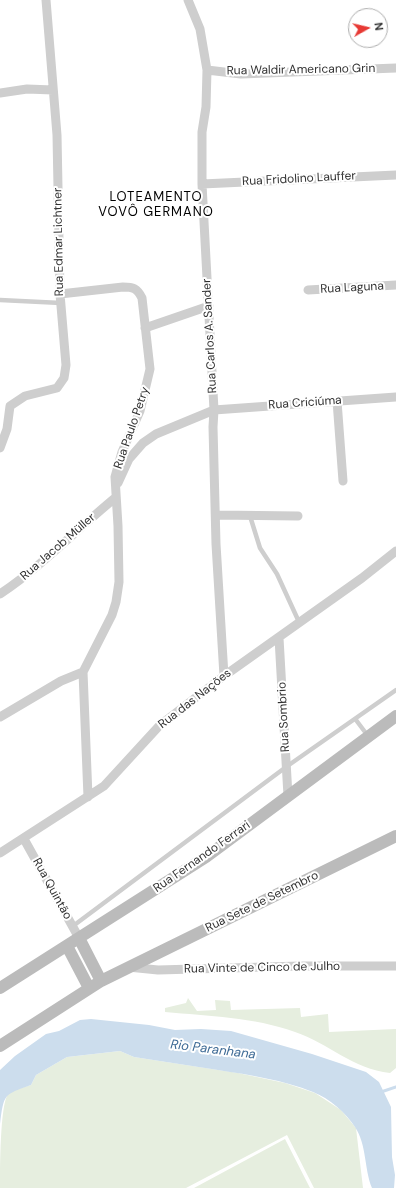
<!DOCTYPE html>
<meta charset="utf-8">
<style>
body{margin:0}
#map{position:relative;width:396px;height:1188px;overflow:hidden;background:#fff;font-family:"DM Sans",sans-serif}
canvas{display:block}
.north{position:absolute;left:348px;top:8px;width:40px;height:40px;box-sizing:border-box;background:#fff;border:1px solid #adadad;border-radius:50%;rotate:82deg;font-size:11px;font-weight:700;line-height:16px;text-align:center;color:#313131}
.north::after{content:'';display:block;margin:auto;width:14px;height:18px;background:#e73934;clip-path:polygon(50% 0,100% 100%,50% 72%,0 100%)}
</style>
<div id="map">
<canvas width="396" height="1188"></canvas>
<div class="north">N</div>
</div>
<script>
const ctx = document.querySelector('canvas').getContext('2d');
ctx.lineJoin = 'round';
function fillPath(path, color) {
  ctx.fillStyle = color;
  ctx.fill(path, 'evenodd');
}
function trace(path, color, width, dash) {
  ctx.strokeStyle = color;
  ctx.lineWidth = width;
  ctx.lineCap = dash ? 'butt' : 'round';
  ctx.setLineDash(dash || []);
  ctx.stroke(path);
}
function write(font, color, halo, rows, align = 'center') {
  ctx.font = font + ' "DM Sans",sans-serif';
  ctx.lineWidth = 4;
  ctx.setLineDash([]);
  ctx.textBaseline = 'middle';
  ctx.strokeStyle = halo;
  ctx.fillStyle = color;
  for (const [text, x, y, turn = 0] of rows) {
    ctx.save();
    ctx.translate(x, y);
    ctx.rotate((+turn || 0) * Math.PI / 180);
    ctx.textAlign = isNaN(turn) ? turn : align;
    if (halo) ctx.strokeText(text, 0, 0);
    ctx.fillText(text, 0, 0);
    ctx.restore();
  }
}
fillPath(new Path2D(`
 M188,998L197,1011L216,1010L215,1000L230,1001L231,1010L300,1008L301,1017L328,1014L329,1032L396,1029V1068L390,1073C353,1069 328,1043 295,1032C253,1017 209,1016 165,1012V1008L186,1003Z
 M120,1051L134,1057L238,1073L285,1083L315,1093L341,1110L356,1128L363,1188H314L287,1135L186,1188H0C0,1170 0,1105 8,1094C14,1089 25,1087 31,1085L36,1075L67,1057Z
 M285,1139L310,1188H194Z`), '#e6eedf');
fillPath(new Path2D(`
 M91,1019L149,1025L175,1030L201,1029L231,1031L312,1054L366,1072L379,1082L391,1107L392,1157L395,1175L394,1188H372C364,1169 367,1145 355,1127C346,1113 329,1098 313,1092C283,1080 250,1075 218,1070C190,1066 162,1061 134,1057L120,1051L67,1057L36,1075L31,1085C3,1095 4,1094 0,1124V1070L15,1056L46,1034L59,1031L80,1020Z`), '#ccdded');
trace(new Path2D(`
 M381,1092L396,1087`), '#ccdded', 3);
trace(new Path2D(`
 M0,300L61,303
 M250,516L260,548L277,574L299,622
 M356,720L368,736
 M73,926L286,767L396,690`), '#cecece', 4.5);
trace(new Path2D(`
 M188,0L200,29L207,70L206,107L202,132V184L214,410L213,427L216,544L224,676
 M207,70L241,74L396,68
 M0,93L27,89L53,90
 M202,184L396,175
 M308,290L396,285
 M60,294L123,287C133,287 137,288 142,298L150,369L140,411L122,452L115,477L118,526L119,582L116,602L112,615L83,672L88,797
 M145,328L209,306
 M337,401L343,481
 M0,448L7,429L10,406L25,396L57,388L64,378L66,365L60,294L57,135L46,0
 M118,483L129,459L143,443L156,434L214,410L396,397
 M217,515L298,516
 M0,594C42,566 76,530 115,498
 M279,638L288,796
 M0,717L61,681L83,672
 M24,839L79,938
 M0,853L104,786L160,725L224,676L362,578L396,551
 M128,967L158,970L301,966H396`), '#cecece', 9);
trace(new Path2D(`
 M79,938L101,981
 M67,946L89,988
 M0,988L206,857L396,716
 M0,1046L101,981L396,836`), '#bbb', 12);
write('12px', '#313131', '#fff', [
 ["Rua Waldir Americano Grin",301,70,-1],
 ["Rua Fridolino Lauffer",299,179,-3],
 ["Rua Edmar Lichtner",59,242,-91],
 ["Rua Laguna",352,288,-3],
 ["Rua Carlos A. Sander",210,336,-93],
 ["Rua Criciúma",305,403,-4],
 ["Rua Paulo Petry",132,428,-71],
 ["Rua Jacob Müller",58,547,-41],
 ["Rua das Nações",195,699,-38],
 ["Rua Sombrio",284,717,-93],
 ["Rua Fernando Ferrari",202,857,-35],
 ["Rua Quintão",52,889,61],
 ["Rua Sete de Setembro",262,902,-26],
 ["Rua Vinte de Cinco de Julho",262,968,-1]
]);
ctx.letterSpacing = '1px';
write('13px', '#000', '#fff', [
 ["LOTEAMENTO",156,198],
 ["VOVÔ GERMANO",156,213]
]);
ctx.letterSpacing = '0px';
write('italic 13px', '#3d6a95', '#fff', [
 ["Rio Paranhana",213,1050,7]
]);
</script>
